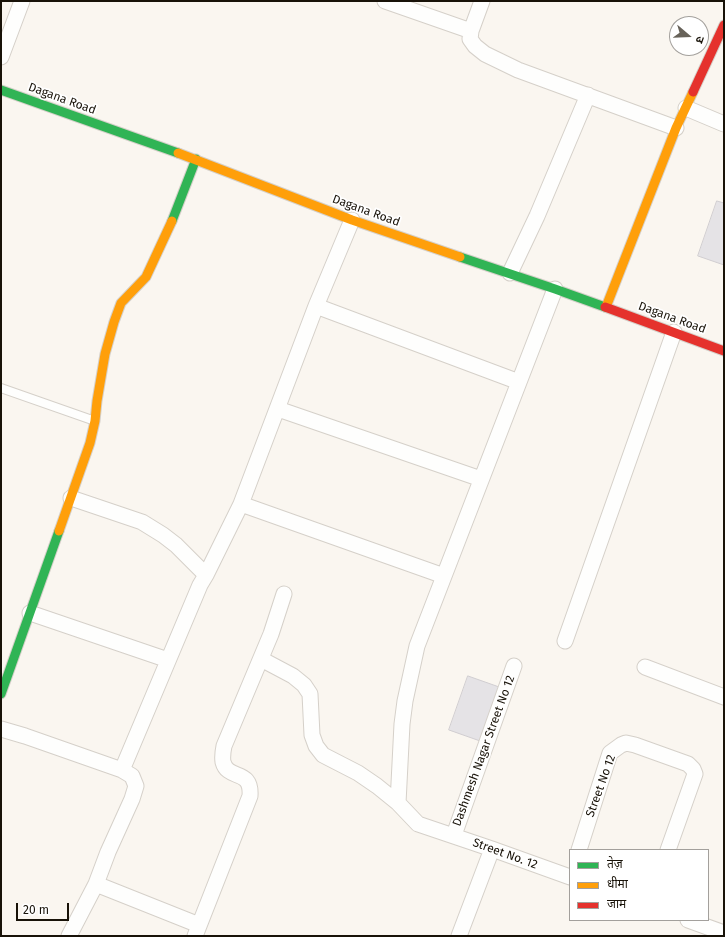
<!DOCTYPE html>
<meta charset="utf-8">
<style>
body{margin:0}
#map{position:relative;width:725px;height:937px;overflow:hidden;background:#faf6f0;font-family:"Fira Sans","Noto Sans Devanagari",sans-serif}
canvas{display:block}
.frame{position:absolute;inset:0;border:2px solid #181208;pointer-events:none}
.legend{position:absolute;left:569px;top:849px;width:140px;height:72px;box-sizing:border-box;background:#fff;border:1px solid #a3a09c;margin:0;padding:5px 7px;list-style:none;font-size:12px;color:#181208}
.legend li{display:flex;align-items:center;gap:8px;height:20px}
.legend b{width:20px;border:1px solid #a3a09c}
.north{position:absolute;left:669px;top:16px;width:40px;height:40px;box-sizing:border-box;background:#fff;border:1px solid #a3a09c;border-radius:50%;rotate:109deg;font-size:11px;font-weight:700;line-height:16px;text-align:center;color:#181208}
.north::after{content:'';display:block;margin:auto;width:14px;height:18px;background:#676259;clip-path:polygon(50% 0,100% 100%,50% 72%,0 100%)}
.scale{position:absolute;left:16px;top:903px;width:53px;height:18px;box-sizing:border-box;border:2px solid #181208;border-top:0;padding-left:5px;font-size:12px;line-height:14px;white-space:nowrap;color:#181208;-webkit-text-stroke:3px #fff;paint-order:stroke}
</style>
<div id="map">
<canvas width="725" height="937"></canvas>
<div class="frame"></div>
<ul class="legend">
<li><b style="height:5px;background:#30b455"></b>तेज़</li>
<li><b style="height:5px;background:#ff9f0a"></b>धीमा</li>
<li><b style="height:5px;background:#e5322d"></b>जाम</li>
</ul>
<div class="north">उ</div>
<div class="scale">20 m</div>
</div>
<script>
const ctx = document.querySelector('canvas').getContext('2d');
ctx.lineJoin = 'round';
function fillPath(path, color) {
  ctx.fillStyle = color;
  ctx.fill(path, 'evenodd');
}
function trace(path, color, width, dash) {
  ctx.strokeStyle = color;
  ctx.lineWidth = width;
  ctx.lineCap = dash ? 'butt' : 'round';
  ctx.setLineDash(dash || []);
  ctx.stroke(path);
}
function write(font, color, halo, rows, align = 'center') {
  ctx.font = font + ' "Fira Sans",sans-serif';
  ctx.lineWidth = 3.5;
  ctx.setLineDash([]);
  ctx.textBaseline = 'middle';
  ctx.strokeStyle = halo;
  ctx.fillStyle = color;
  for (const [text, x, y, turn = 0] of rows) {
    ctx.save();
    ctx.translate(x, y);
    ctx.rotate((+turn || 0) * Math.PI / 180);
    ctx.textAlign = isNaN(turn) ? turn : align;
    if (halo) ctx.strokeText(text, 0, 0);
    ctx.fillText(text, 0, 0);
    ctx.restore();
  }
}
const building = new Path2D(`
 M717,201L724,203V265L698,256Z
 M468,676L502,688L483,742L449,730Z`);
fillPath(building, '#e5e3e6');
trace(building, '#d0cdd0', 1);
const lane = new Path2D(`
 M1,388L95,421`);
const street = new Path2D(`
 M385,1L471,31
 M482,1L471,31L470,39L475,46L485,54L518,70L676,128
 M1,57L22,1
 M686,108L724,124
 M352,220L316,306L241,504L444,576
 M510,273L537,216L588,95
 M316,306L519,382
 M278,409L481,479
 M71,498L142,522L163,535L176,545L206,575
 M30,613L168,660
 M565,641L674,332
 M261,659L293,676L304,685L310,694L312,735L316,746L323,755L358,773L377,786L398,803L418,824L492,849L570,877
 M645,667L724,697
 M1,729L25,736L122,770L132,776L136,786L132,799L108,852L96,884L199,925
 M122,770L200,585L206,575L241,504
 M398,803L402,724L405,701L417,646L555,289
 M454,835L514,666
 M579,850L610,753L621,745L626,743L635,745L688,764L693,769L695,774L668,850
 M688,920L724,933
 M69,936L96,884
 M195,936L250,796C252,768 228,781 223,762C222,756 223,751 224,746L271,634L284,594
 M459,936L492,849`);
const fast = new Path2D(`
 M1,90L178,153
 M172,221L196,159
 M460,257L555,289L605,307
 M1,694L59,531`);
const slow = new Path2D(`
 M178,153L352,220L460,257
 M606,307L676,128L693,92
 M59,531L90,443L95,421L97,401L105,354L114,322L121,303L146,277L172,221`);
const jam = new Path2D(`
 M693,92L724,25
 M605,307L724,351`);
trace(lane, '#d5d0c9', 10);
trace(street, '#d5d0c9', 17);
trace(fast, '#d5d0c9', 11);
trace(slow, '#d5d0c9', 11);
trace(jam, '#d5d0c9', 11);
trace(lane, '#fefefd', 8);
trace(street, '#fefefd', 15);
trace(fast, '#30b455', 9);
trace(slow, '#ff9f0a', 9);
trace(jam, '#e5322d', 9);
write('12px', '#181208', '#fff', [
 ["Dagana Road",62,99,20],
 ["Dagana Road",366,211,20],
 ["Dagana Road",672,318,20],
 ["Dashmesh Nagar Street No 12",484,751,-70],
 ["Street No 12",601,786,-70],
 ["Street No. 12",505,854,20]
]);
</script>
